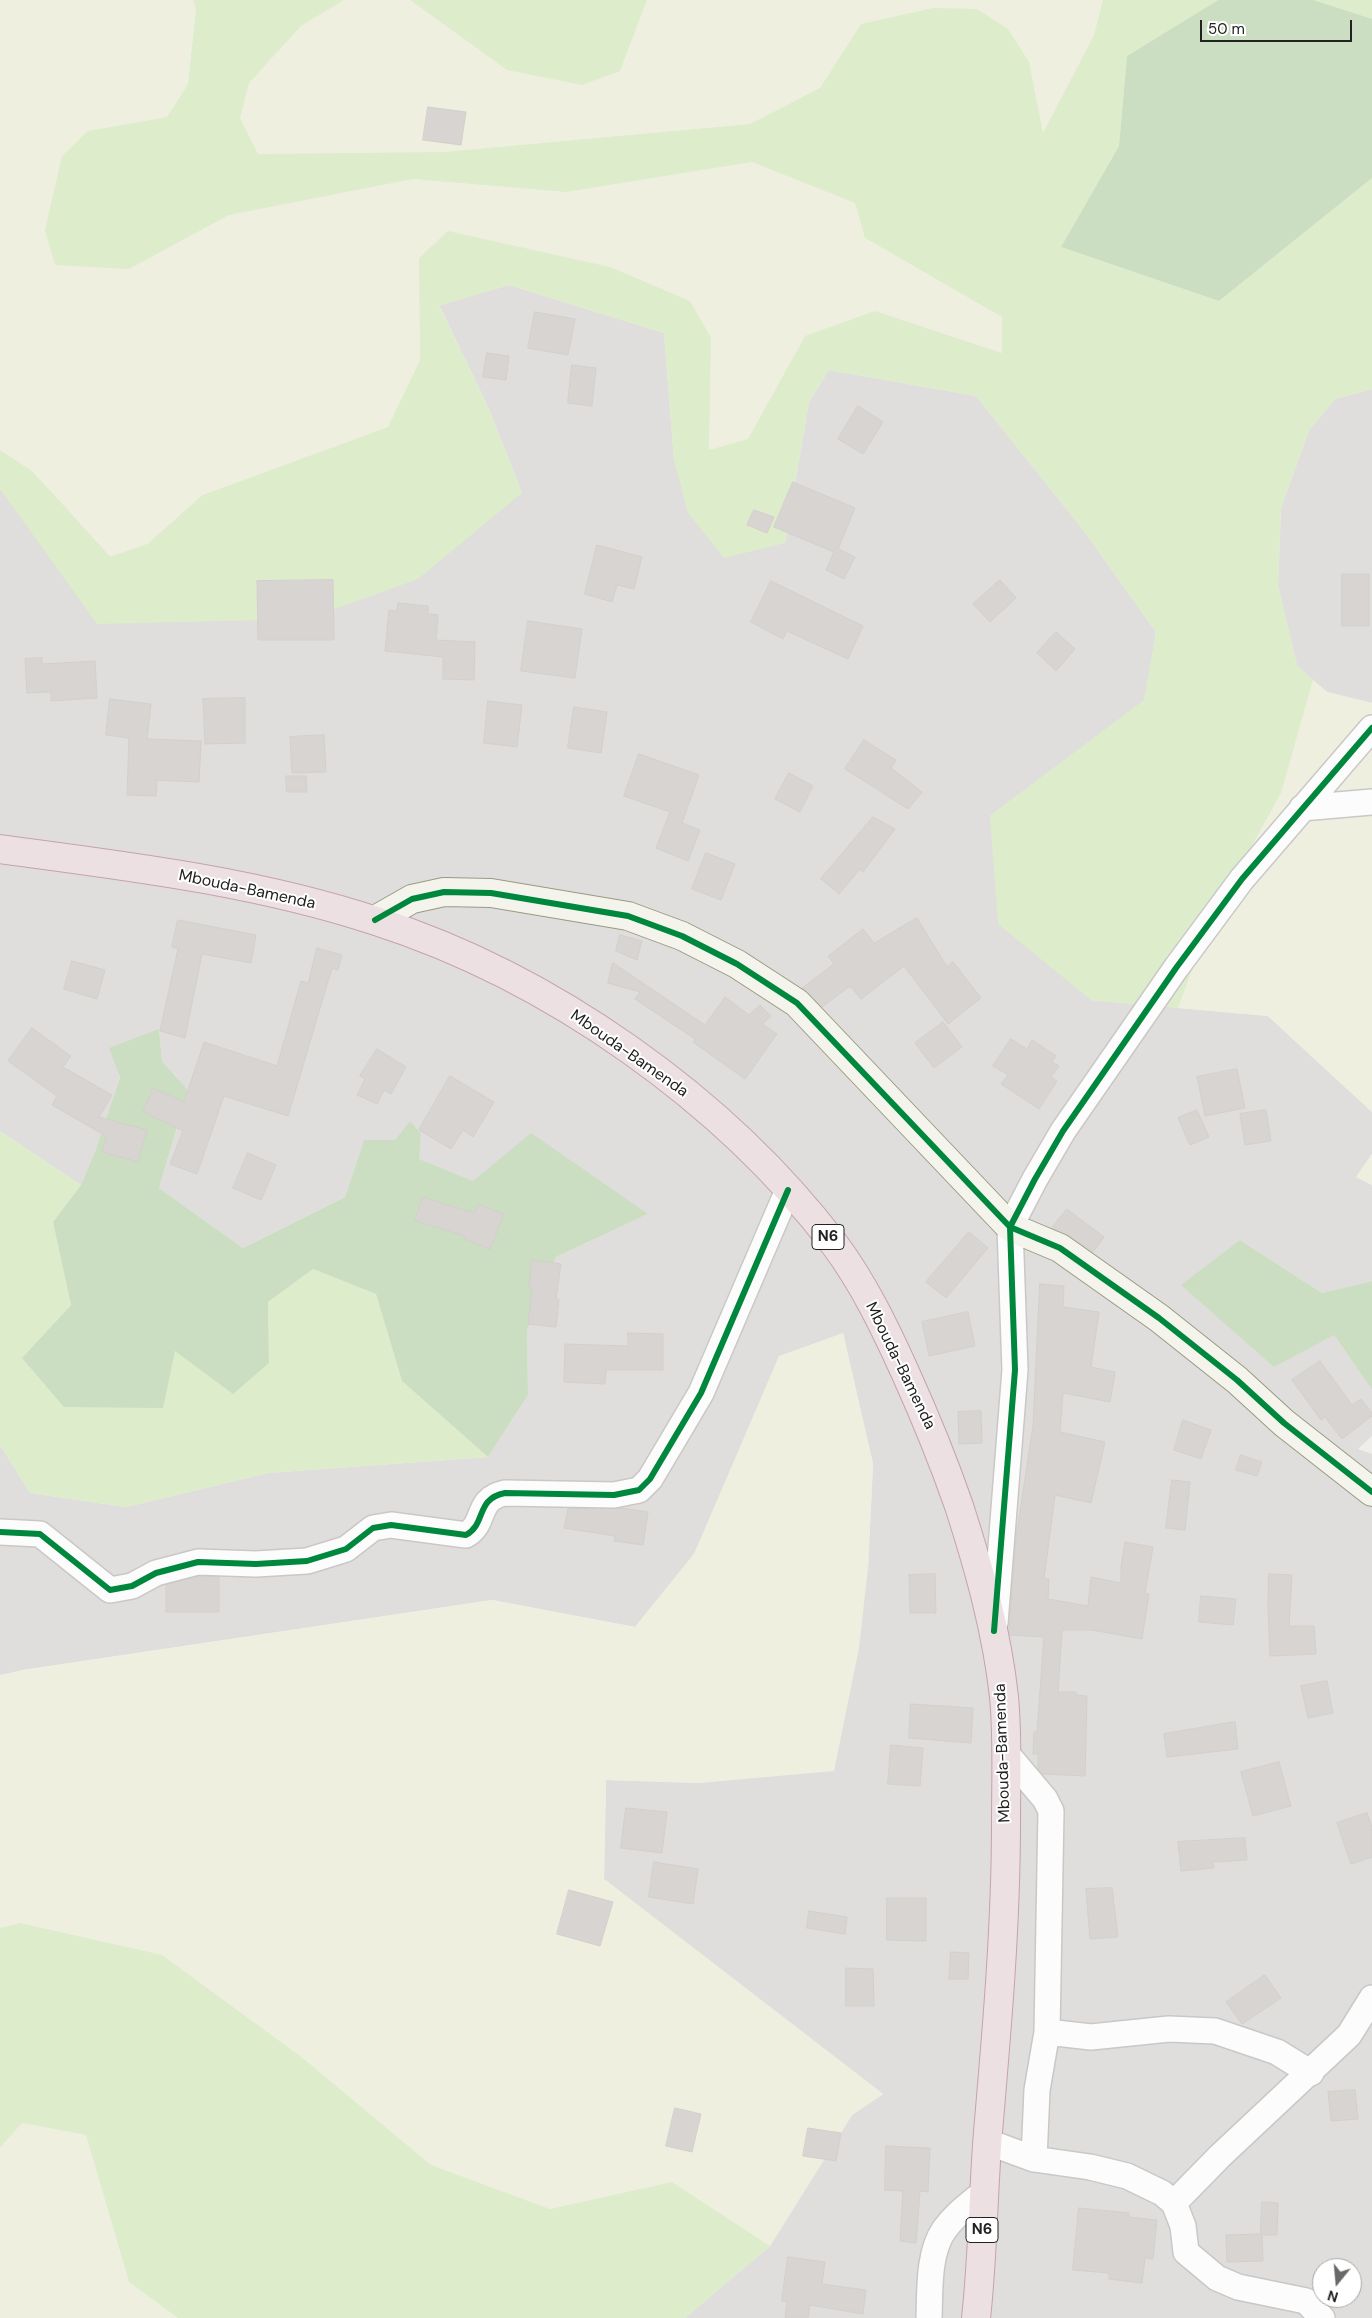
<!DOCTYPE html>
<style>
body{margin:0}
#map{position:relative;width:1372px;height:2318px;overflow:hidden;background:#f0eeeb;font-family:"DM Sans",sans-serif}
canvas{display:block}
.north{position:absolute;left:1312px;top:2258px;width:50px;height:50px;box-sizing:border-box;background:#fff;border:1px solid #a7a7a7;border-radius:50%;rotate:197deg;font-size:14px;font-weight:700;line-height:20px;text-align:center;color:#222}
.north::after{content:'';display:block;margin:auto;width:18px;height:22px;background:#6a6968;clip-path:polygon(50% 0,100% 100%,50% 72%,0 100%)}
.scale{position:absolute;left:1200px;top:20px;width:152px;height:22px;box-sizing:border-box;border:2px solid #222;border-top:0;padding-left:6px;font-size:15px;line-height:18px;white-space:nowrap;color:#222;-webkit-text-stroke:4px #fff;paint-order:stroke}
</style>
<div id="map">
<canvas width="1372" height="2318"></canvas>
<div class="north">N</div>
<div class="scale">50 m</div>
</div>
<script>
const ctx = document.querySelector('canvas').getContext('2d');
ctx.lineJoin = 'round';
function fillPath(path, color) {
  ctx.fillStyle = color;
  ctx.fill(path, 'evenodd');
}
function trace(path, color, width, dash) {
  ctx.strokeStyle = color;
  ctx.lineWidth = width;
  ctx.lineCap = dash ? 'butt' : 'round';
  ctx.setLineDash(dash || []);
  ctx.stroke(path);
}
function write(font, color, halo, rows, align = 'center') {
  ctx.font = font + ' "DM Sans",sans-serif';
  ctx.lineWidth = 4;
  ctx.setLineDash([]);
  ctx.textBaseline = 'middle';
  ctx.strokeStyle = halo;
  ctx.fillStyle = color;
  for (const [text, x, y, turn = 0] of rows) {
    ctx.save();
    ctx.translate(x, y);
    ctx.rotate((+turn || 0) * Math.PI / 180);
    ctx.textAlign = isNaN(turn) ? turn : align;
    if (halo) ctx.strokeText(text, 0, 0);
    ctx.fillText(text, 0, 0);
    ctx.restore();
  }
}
fillPath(new Path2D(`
 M509,285L664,333L674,460L785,543L809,402L829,370L976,396L1084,531L1156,632L1145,700L990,816L1091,1000L1268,1016L1372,1112V1154L1356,1177L1372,1185V1281L1322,1293L1240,1240L1334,1335L1372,1390V1436L1358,1449L1372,1454V2318H685L770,2246L852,2115L883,2094L604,1879L606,1780L698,1783L834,1770L868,1568L873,1464L843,1333L731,1471L694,1554L635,1627L492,1600L23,1670L0,1675V1445L30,1493L126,1507L268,1473L488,1457L528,1395L527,1331L556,1257L648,1214L473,1181L418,1159L421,1134L395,1140H364L345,1197L243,1248L159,1188L188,1090L162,1061L159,1029L120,1076L95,1153L81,1185L0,1131V489L522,493L489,409L439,305ZM1322,2268H1352V2298H1322Z
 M1372,389V703L1327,692L1297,666L1278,585L1281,508L1309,430L1335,399Z`), '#dfdedc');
fillPath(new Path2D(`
 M0,0H193L196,9L188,84L167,117L88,131L129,269L229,215L413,179L566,192L752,162L855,203L865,238L1002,317V353L875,311L805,336L748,440L709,450L711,338L419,258L420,360L388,427L203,495L148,544L110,557L32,471L0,450Z
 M344,0H410L507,70L620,71L647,0H1103L1094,35L1043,134L1029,62L861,24L820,88L750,124L444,152L257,154L240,118L249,83L301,26Z
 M1313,680L1327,692L1372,703V1112L1268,1016L1178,1008L1210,922L1281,793Z
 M1372,1154V1185L1356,1177Z
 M843,1333L873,1464L868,1568L859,1648L834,1771L698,1783L606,1780L604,1879L883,2094L852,2115L770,2246L672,2182L550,2209L431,2165L304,2059L20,1923L0,1928V1676L23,1670L492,1600L635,1627L694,1554L779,1356Z
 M22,2123L86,2135L128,2282L178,2318H0V2148Z`), '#efefdf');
fillPath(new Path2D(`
 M193,0H344L301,26L249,83L240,118L258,154L444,152L750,124L820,88L861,24L933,8L977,9L1008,29L1029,62L1043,133L1094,35L1103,0H1218L1127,56L1119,146L1061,247L1219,301L1372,178V389L1335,399L1309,430L1281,508L1278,585L1297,665L1313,680L1281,793L1210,922L1178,1008L1091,1000L998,924L990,816L1144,700L1156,632L1084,531L976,396L829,370L809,402L785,543L724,558L688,513L674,460L664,333L509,285L439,306L489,409L522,493L418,579L307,619L97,624L0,489V450L32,471L110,557L148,544L203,495L388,427L420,360L419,258L448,231L610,267L690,301L711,338L709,450L748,439L805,336L875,311L1002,353V317L865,238L855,203L752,162L566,192L413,179L229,215L129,269L55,265L45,230L62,156L88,131L167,117L188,84L196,9Z
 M410,0H647L620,71L582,85L507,70Z
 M1312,0H1372V20Z
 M0,1131L81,1185L53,1222L71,1305L22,1358L175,1351L269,1363L268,1302L313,1269L376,1294L402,1381L488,1457L268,1473L126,1507L30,1493L0,1445Z
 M20,1923L162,1955L304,2059L431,2165L550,2209L672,2182L770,2246L685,2318H178L129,2282L86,2135L22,2123L0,2148V1928Z`), '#ddeccb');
fillPath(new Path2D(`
 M1218,0H1313L1372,19V178L1219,301L1061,247L1119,146L1127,56Z
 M159,1029L162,1061L188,1090L159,1188L243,1248L345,1197L364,1140H395L410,1121L421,1134L419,1159L473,1181L531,1133L648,1214L556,1257L527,1331L528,1395L488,1457L402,1381L376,1294L313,1269L268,1302L269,1363L233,1394L175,1351L163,1408L64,1407L22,1358L71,1305L53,1222L81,1185L95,1152L120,1077L109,1048Z
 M1240,1240L1322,1293L1372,1281V1390L1334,1335L1274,1367L1181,1285Z`), '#cbdec1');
const building = new Path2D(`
 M428,107L466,112L461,145L423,140Z
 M535,312L575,319L568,355L528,348Z
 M487,353L509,356L506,380L483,377Z
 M572,365L596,368L592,406L568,403Z
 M858,406L883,422L863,454L838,439Z
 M793,482L855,508L838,549L855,557L844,579L826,570L834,552L774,527Z
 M754,510L774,517L767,533L747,525Z
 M597,545L642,557L634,589L617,585L612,602L585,594Z
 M1342,574H1369V626H1342Z
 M333,580L334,640H258L257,581Z
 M1000,580L1016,598L990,622L973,604Z
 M771,581L863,626L848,659L787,631L783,639L751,622Z
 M398,603L428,606V614L438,615L436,640L475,642L474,680L443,679V657L385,651L389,610L397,611Z
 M528,621L582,629L575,678L521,671Z
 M1056,632L1075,649L1056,671L1037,653Z
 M42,658V664L95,661L97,698L51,701V692L27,693L25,659Z
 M245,698V743L205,744L203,699Z
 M110,699L151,704L147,739L201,741L199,782L157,780L156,796L127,795L129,738L106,735Z
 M488,701L522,705L517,747L484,743Z
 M574,707L607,712L601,753L568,748Z
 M324,735L326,772L292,773L290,737Z
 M864,740L896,760L891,768L922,792L908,809L845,769Z
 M639,754L699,775L682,823L700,830L688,861L656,848L670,812L624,796Z
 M789,773L813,786L800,812L775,799Z
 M286,776H306L307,792H287Z
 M873,817L895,829L863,872L860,869L839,894L821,879Z
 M706,853L735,864L721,900L692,889Z
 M917,918L947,967L953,962L981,998L948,1024L904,966L861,999L850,986L822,1007L802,988L834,964L828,956L863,929L874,943Z
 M178,920L256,935L251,963L202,954L185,1038L160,1031L178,949L172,947Z
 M620,935L642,941L637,960L616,951Z
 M317,948L342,955L338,970L332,968L288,1116L224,1096L197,1174L170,1164L183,1131L143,1112L153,1088L184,1102L204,1042L277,1066L301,981L308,983Z
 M72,961L105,970L97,999L64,989Z
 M613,963L705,1025L725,997L749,1015L760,1005L771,1016L762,1024L777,1034L745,1079L693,1042L695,1039L635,999L640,992L608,983Z
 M943,1022L962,1047L934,1068L915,1043Z
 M32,1028L71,1056L63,1067L112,1095L99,1117L147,1130L138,1162L102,1152L106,1136L52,1105L57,1096L8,1061Z
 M1011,1039L1027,1049L1032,1040L1056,1056L1052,1062L1059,1066L1051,1077L1057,1081L1039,1109L1001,1084L1008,1075L993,1066Z
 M377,1049L406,1067L391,1094L384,1090L377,1104L357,1095L365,1079L360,1076Z
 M1237,1069L1245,1108L1205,1116L1197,1077Z
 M450,1076L494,1102L473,1137L463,1130L451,1149L419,1130Z
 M1197,1110L1209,1137L1190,1145L1178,1118Z
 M1266,1110L1271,1141L1245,1145L1240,1114Z
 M248,1153L276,1165L261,1200L233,1188Z
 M423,1197L474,1213L478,1204L504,1214L490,1249L464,1239L465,1236L415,1221Z
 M1067,1209L1104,1237L1093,1252L1069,1235L1052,1228Z
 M969,1232L988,1248L946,1298L926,1282Z
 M532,1260L561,1264L556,1299H559L556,1327L528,1324L532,1289L529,1288Z
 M1040,1284L1064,1286L1063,1307L1099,1312L1091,1367L1115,1372L1110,1402L1063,1393L1060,1432L1105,1442L1091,1503L1055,1495L1044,1579H1049L1048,1599L1088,1606L1091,1577L1121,1583V1567L1125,1542L1153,1547L1145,1593L1149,1594L1142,1639L1092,1630H1062L1058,1692H1076V1695L1087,1696L1085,1776L1043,1774L1038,1768V1754H1033L1034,1732H1037L1044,1637L1010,1635L1009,1632L1016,1538L1033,1426Z
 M968,1312L975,1346L929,1356L922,1322Z
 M628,1333L663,1334V1370H606L605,1384L564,1382L565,1344L628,1346Z
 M1320,1361L1352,1405L1361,1399L1372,1413V1416L1342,1439L1325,1417L1321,1420L1292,1380Z
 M981,1411L982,1443L959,1444L958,1412Z
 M1183,1420L1211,1430L1201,1459L1174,1450Z
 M1241,1455L1262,1462L1257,1476L1236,1470Z
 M1172,1480L1190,1482L1185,1530L1166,1528Z
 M622,1508L648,1512L643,1545L614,1541L615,1536L564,1528L568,1509Z
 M935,1574L936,1613H910L909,1575Z
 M1269,1574L1292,1575L1289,1626H1314L1316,1654L1270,1656L1268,1605Z
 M200,1576L219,1577V1612H166V1585Z
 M1201,1596L1236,1599L1233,1625L1199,1622Z
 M1327,1681L1333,1713L1308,1718L1301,1686Z
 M911,1704L973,1708L971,1743L909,1738Z
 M1235,1722L1238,1749L1167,1757L1164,1734Z
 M891,1745L923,1748L920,1786L888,1784Z
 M1279,1762L1291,1806L1253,1816L1241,1772Z
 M626,1808L667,1812L662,1853L621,1848Z
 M1367,1813L1372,1827V1857L1351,1864L1337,1823Z
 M1245,1838L1247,1860L1213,1862L1214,1868L1181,1871L1178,1842Z
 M654,1862L698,1869L693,1904L649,1897Z
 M1112,1888L1118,1937L1090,1939L1086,1889Z
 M569,1890L613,1902L600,1946L557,1934Z
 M887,1898H926V1941L887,1940Z
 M809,1911L847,1917L845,1934L807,1928Z
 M951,1952L969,1953L968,1979H949Z
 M846,1968L873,1969L874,2006H846Z
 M1265,1975L1281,1998L1242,2024L1226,2002Z
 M1355,2090L1358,2119L1331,2121L1328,2092Z
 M675,2108L701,2114L692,2152L666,2146Z
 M808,2128L841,2133L836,2161L803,2156Z
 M886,2146L930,2148L928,2192L920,2191L916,2243L900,2241L903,2191L885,2190Z
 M1262,2202L1278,2203L1277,2235H1262L1263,2261L1227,2262L1226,2235L1260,2234Z
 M1079,2208L1129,2213V2217L1157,2220L1153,2259L1145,2258L1142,2283L1109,2279V2273L1073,2270Z
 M788,2257L825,2262L822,2284L866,2290L863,2314L810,2305L808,2318H785L787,2302L782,2301Z`);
fillPath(building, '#d7d4d2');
trace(building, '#d3d0cc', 1);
const street = new Path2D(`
 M1302,808L1372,802
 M0,1532L40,1534L110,1590L132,1586L156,1573L198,1562L256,1564L307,1561L346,1549L373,1528L391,1525L466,1535C487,1523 475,1499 505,1493L614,1495L639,1490L650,1479L701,1393L788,1190
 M995,1623L1015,1370L1010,1227L1035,1179L1063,1131L1176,968L1242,879L1372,728
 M1007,1754L1045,1799L1051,1811L1047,2032L1037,2090L1034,2159
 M1047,2032L1091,2037L1169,2029L1215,2031L1277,2052L1311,2073
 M988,2142L1034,2159L1090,2167L1127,2176L1162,2193L1174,2203L1183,2226L1186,2252L1217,2278L1238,2287L1306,2301L1322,2318
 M1174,2203L1220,2156L1349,2035L1372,1998
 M929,2318C930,2291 928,2253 944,2230C955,2214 970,2204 984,2192`);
const secondary = new Path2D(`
 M375,920L412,899L444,892L491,893L628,916L682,936L737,964L797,1003L1010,1227L1060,1248L1159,1318L1237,1380L1284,1423L1372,1492`);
const highway = new Path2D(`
 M0,849C126,866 255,881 376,921C550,977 724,1099 835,1245C864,1284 885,1328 905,1372C925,1416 943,1460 959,1506C979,1568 997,1632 1004,1697C1008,1739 1006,1780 1006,1822C1006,1926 997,2028 988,2132C983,2194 983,2256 976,2318`);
trace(street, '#c9c8c7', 28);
trace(secondary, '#999a82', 30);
trace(highway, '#c5a2ac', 30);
trace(street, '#fdfcfc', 25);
trace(secondary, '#f4f4ed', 28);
trace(highway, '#ece0e2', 28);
trace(new Path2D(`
 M375,920L412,899L444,892L491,893L628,916L682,936L737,964L797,1003L1010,1227L1060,1248L1159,1318L1237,1380L1284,1423L1372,1492
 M0,1532L40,1534L110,1590L132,1586L156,1573L198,1562L256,1564L307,1561L346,1549L373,1528L391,1525L466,1535C487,1523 475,1499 505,1493L614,1495L639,1490L650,1479L701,1393L788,1190
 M994,1631L1015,1370L1010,1227L1035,1179L1063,1131L1176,968L1242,879L1372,728`), '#00873e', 6);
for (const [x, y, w] of [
 [828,1237,32],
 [982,2230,32]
]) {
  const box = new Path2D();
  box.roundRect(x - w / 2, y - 12.5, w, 25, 4);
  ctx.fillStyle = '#fff';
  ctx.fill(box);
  trace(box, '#222', 1);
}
write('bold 15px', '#222', null, [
 ["N6",828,1237],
 ["N6",982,2230]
]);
write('16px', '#222', '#fff', [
 ["Mbouda-Bamenda",247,890,12],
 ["Mbouda-Bamenda",629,1054,35],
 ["Mbouda-Bamenda",900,1366,64],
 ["Mbouda-Bamenda",1003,1753,-92]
]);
</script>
